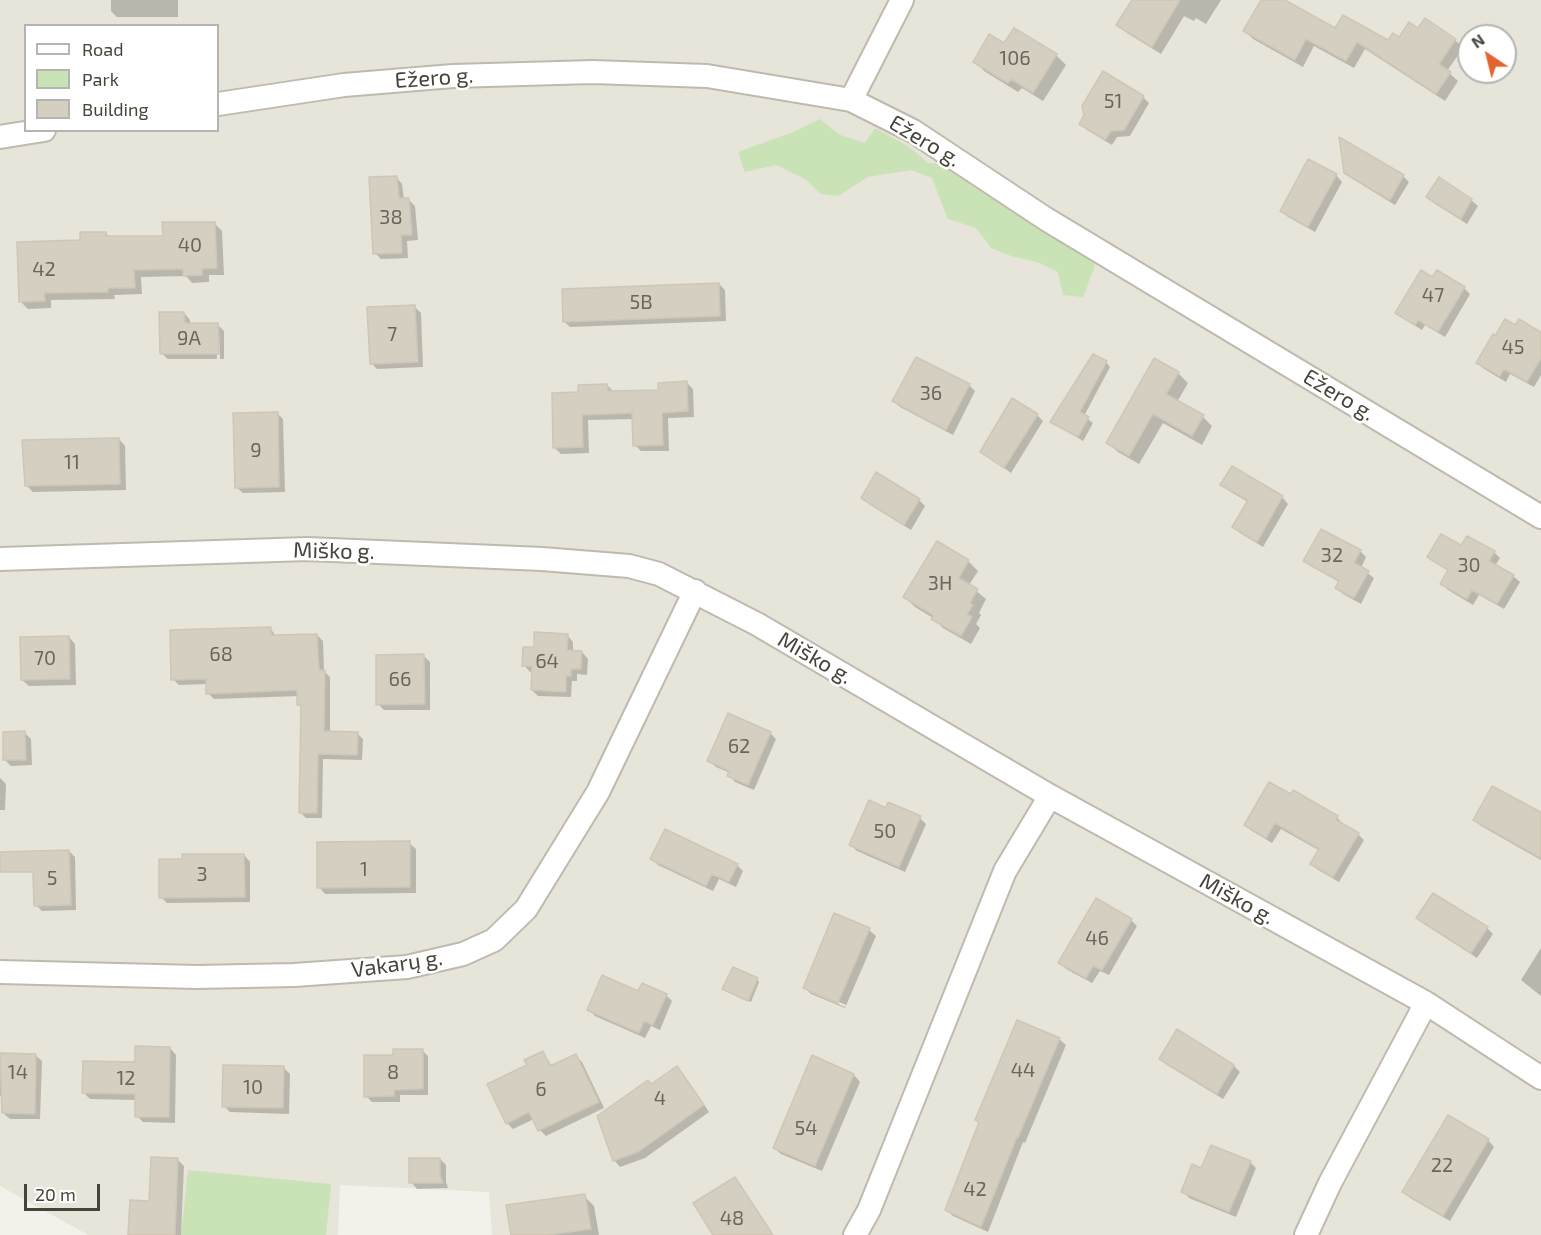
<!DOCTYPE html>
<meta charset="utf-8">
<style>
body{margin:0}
#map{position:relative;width:1541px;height:1235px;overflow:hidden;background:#f3f2ea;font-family:"Exo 2",sans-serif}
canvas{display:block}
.legend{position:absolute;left:24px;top:24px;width:195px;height:108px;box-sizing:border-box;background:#fff;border:2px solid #b5b4b0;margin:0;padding:8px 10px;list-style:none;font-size:18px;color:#464339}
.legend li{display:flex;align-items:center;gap:12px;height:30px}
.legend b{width:30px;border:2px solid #b5b4b0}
.north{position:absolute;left:1457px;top:24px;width:60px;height:60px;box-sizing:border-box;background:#fff;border:2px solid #b5b4b0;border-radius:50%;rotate:325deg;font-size:16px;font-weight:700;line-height:24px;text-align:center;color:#464339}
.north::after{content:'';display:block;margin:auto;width:21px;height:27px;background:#e36431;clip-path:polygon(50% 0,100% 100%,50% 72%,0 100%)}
.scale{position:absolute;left:24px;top:1184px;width:76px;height:27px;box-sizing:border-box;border:3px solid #464339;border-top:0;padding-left:8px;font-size:18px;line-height:21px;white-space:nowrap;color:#464339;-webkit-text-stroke:4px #fff;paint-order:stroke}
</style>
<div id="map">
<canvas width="1541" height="1235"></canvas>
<ul class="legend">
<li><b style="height:8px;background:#fff"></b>Road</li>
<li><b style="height:16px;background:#c9e3b7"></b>Park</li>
<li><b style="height:16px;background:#d4cfc1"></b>Building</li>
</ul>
<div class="north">N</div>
<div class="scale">20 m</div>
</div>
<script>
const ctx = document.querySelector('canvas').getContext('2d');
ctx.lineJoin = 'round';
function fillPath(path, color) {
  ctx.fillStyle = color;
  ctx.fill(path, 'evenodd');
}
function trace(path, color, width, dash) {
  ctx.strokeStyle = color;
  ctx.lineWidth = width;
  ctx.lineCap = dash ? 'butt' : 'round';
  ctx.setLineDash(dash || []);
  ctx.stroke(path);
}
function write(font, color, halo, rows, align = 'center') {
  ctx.font = font + ' "Exo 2",sans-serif';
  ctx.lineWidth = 5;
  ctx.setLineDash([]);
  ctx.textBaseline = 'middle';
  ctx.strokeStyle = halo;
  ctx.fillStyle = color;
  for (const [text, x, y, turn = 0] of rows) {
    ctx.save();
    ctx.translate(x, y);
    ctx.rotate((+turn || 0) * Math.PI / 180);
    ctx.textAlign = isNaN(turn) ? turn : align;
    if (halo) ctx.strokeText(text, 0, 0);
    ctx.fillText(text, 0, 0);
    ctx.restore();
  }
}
fillPath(new Path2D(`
 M0,0H1541V1235H492L489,1192L340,1185L338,1235H88L0,1186ZM26,26H218V130H26ZM1469,36H1505V72H1469Z`), '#e7e4d9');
fillPath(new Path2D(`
 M820,119L840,135L865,143L875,128L908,146L928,163L950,164L1092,254L1095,266L1083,297L1063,295L1058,272L1037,262L1011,256L991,248L976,228L948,219L932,178L911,170L868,177L838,196L821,194L805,179L776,165L745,172L738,152L793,132Z
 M188,1170L331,1184L326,1235H181Z`), '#c9e3b7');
fillPath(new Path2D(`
 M111,0H178V17H117L111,11Z
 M1145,0H1221L1206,24L1196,18L1194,21L1184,16L1161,54L1127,33L1118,25Z
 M1262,0H1281L1341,33L1389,42L1400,39L1419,30L1455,40L1463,48L1447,71L1458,81L1445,101L1365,49L1354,68L1314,46L1303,67L1253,39L1245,31Z
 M1005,45L1056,55L1066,65L1043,101L1022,88L1018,92L984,71L975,61Z
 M1143,97L1149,103L1130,136L1117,137L1112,145L1087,130L1080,124Z
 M1341,140L1403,176L1409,182L1395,205L1351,178L1345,172Z
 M1336,175L1342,182L1315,232L1288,217L1282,211Z
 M396,177L402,184L404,200H409L415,206L418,240L407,241L408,258L381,259L375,253Z
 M1428,197L1471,200L1478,206L1467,224L1434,203Z
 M214,223L222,231L224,275H209V282L192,283L186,276L141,277L142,294L114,295L115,299L51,300V308L28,309L20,301L82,242L106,233L110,238L164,237Z
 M1433,279L1464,288L1470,294L1445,337L1425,325L1422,330L1404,319L1397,313Z
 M719,284L725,290L726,321L570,327L564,321Z
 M415,307L421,313L423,367L377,369L371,363Z
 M184,313L190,320V325L217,324L224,331V359H220L219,329H216L217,359H168L161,353Z
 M1516,327L1541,334V375L1534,387L1510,374L1506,382L1484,369L1478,363L1496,338Z
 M1106,362L1110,367L1084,416L1093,423L1083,441L1052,422Z
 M1178,373L1188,383L1177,402L1203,417L1212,426L1202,445L1163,423L1139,464L1118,452L1108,443Z
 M687,383L693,389L694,417L668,418L669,451H641L635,445L634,419L588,420L589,453L561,454L555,448L580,393L607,385L614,392L660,391Z
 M969,385L975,391L953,435L900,407L894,401Z
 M277,413L283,419L285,492L243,493L236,487Z
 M1037,415L1043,421L1011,473L982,451Z
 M119,439L125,446L126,490L33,492L27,486Z
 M1222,484L1282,497L1288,504L1263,547L1240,533L1234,527L1248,502L1229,491Z
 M863,498L919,500L925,506L911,530L869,504Z
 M1360,551L1366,557L1361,568L1374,578L1361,604L1343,594L1337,588L1339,582L1311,566L1305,560Z
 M1494,552L1500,558L1495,566L1513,576L1520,582L1504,609L1479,595L1473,605L1448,590L1442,584L1449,571L1429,557Z
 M968,561L978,571L969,585L986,599L979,613L981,615L976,624L980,628L971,644L943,628L933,618L915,607L905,597Z
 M271,629L276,637L317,635L323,641L324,671L330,677V732L357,733L363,739L362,760L323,759L322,818H306L300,812L303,708L299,704V696L214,699L208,693L207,684L179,685L173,679Z
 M567,635L573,642V652H582L588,659L587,675L577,674V681H572L571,697L538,696L532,690L533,672H530L524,665L535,649Z
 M69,637L75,644L76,685L29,686L22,680Z
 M424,656L430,662V710H384L378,704Z
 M25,733L31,739L32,765L11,766L5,760Z
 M770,733L776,739L754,790L735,782L729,775L730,773L716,767L709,761Z
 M0,778L6,784L5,810H0Z
 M1291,796L1337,817L1343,825L1358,834L1364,840L1339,882L1318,870L1312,864L1320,851L1281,829L1272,843L1252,831L1246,825Z
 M887,810L920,818L926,824L905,872L857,851L851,845Z
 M1541,814V860L1481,826L1475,820Z
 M409,843L416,849V893L325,894L319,887Z
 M69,851L75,857L76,910L42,911L36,905Z
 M244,855L250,862V902L167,903L161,897Z
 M652,858L737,865L743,871L736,887L719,879L713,891L658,865Z
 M835,915L869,930L876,936L845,1008L811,994L804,987ZM810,989L846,1005L845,1007L810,992Z
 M1418,918L1487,928L1493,934L1477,958L1424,924Z
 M1131,920L1137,926L1109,975L1100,971L1092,983L1066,969L1060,962Z
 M1541,948V996L1521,980Z
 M757,979L759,982L751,1002L724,989Z
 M639,993L666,995L672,1001L660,1030L651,1026L645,1038L595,1016L589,1010Z
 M1177,1031L1234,1066L1240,1072L1223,1099L1167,1065L1161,1059Z
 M1059,1039L1066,1045L1025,1143L1023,1142L988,1232L953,1216L946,1210Z
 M170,1048L176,1055L175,1123L143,1122L137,1116V1100L90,1099L84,1093L136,1063Z
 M422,1050L428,1056V1095H400V1102H372L366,1096L395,1057Z
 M543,1053L552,1066L575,1055L582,1062L604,1108L546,1136L540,1130L534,1119L513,1129L507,1123L529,1066Z
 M0,1054L35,1055L42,1061L40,1119H10L3,1113L4,1096H0Z
 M813,1057L854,1075L860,1082L822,1171L781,1154L774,1148Z
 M284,1068L290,1074L289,1114L230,1112L224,1106Z
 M683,1074L709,1112L645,1158L620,1167L614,1160L652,1086Z
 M1488,1140L1494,1147L1450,1221L1410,1198L1404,1192Z
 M440,1159L446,1165V1182L448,1188L417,1189L411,1182Z
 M178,1160L184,1166L181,1235H130Z
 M1250,1162L1256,1168L1236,1217L1189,1198L1183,1191L1202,1170Z
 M584,1196L594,1206L599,1235H513Z`), '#0003');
const building = new Path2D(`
 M1132,0H1180L1152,47L1116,25Z
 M1261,0H1285L1337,29L1335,28L1343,15L1388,40L1393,33L1399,37L1409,22L1418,28L1425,18L1456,39L1439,64L1451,72L1436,94L1357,42L1346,61L1306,39L1295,60L1243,31Z
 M1014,28L1057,54L1033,93L1011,79L1008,83L973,62L989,34L1004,43Z
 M1103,71L1144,96L1124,130L1111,131L1105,140L1079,124L1084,115L1082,106Z
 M1339,137L1404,175L1390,200L1344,173Z
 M1308,159L1337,174L1308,227L1280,211Z
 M397,176L399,198H409L412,235H401L402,253L373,254L369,177Z
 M1439,177L1472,199L1461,219L1426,197Z
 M162,222H215L217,268L202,269V275L183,276V269L134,270L135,288H108V292L44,293L45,301L19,302L17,242L80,240V232H106V236H163Z
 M1421,270L1432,277L1437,270L1465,287L1438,332L1418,320L1415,325L1395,313Z
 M719,283L720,316L563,322L562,289Z
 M415,305L418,362L370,364L367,307Z
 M159,312H184L185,323H218L219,354H160Z
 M1505,319L1515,325L1519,319L1541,332V358L1527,382L1504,369L1500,376L1476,363L1493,334L1495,336Z
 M1093,354L1107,361L1080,412L1089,417L1078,437L1050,422Z
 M916,357L970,384L946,430L892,401Z
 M1154,358L1179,372L1166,394L1204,415L1192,436L1153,414L1129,456L1106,443Z
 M687,381L688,411L662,413L663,445L633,446L632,413L582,415L583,447L553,448L552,393L578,392V385L607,384L608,391L658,390V383Z
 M1012,398L1038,414L1004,468L980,452Z
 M278,412L279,487L235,488L233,413Z
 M119,438L120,484L25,486L22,440Z
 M1232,466L1283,496L1257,542L1232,527L1248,500L1220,485Z
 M876,472L920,499L904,525L861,498Z
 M1321,529L1361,550L1354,563L1369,571L1354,598L1335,588L1339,581L1303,561Z
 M1441,534L1461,545L1467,536L1495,551L1489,561L1514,575L1497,604L1472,590L1467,599L1440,584L1448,570L1427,557Z
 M937,541L969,560L959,578L978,589L970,603L973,605L967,614L972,617L961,636L931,619L933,615L903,597Z
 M271,627V635L317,634L319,670H325L324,731L358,732L357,755L318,754L317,813H299L301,705H297V690L206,694V679L171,680L170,630Z
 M534,632L568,634L567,650L582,651L581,669H571V676H566V692L531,690L532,666H522L523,647H534Z
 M69,636L70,679L21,680L20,637Z
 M424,654L425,704L376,705V655Z
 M728,713L771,732L748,785L727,776L729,771L707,761Z
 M25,731L26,760H3V732Z
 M1269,782L1291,794L1293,790L1338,816L1336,820L1359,833L1333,877L1310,864L1319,849L1275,823L1266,838L1244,825Z
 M1492,786L1541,812V858L1473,820Z
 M869,800L886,808L888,802L921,816L899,867L849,845Z
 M665,829L738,864L729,882L712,874L706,886L650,859Z
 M410,841V887L317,888V842Z
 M69,850L71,905L34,906L33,872H0V852Z
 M182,854H244L245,897L159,898V859H182Z
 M1433,893L1488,927L1471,953L1416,918Z
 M1096,898L1132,919L1102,970L1093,966L1086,978L1058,963Z
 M834,913L870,928L838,1003L803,988Z
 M733,967L758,978L748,1001L722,989Z
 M602,975L638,991L642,983L667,994L653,1025L644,1021L639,1033L587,1010Z
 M1017,1020L1060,1038L1018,1138L1017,1137L981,1227L945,1210L979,1122L975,1120Z
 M1177,1029L1234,1065L1217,1094L1159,1059Z
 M135,1046L170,1047L169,1117H135V1094L82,1093L83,1061L135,1062Z
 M393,1049H423V1089L394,1090V1096L364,1097V1055H393Z
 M543,1051L550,1066L576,1054L599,1102L538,1131L529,1112L506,1124L487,1084L527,1065L524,1060Z
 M0,1053L36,1054L35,1114L2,1113Z
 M812,1055L854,1074L815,1166L773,1148Z
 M223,1065L284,1066L283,1108L222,1107Z
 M677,1066L704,1105L638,1152L613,1161L597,1116L648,1080L651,1084Z
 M1448,1115L1489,1139L1443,1216L1402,1192Z
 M1211,1145L1251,1161L1229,1212L1181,1192L1192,1164L1201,1168Z
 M151,1157L178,1158L175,1235H128L130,1200L149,1201Z
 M409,1158H440V1175L443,1183H409Z
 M735,1177L773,1235H713L693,1203Z
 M585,1194L591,1229L548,1235H511L506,1205Z`);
fillPath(building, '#d4cfc1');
trace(building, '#cec7b5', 1.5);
const street = new Path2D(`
 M851,100L902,0
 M218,104L344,85L453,76L593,72L707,76L851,100L913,131L1046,219L1541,517
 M0,137L44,130
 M0,559L308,549L542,559L629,566L659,574L757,624L1050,796L1426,1003L1541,1078
 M0,972L197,977L294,975L407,967L463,954L494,940L526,909L598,792L695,591
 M855,1235L869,1210L1005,871L1050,796
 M1306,1235L1330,1183L1426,1003`);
trace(street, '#bebaad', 26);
trace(street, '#fff', 22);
write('20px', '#6a665b', null, [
 ["106",1015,58],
 ["51",1113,101],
 ["38",391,217],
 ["40",190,245],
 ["42",44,269],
 ["47",1433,295],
 ["5B",641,302],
 ["7",392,334],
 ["9A",189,338],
 ["45",1513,347],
 ["36",931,393],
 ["9",256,450],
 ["11",72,462],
 ["32",1332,555],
 ["30",1469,565],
 ["3H",940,583],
 ["68",221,654],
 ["70",45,658],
 ["64",547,661],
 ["66",400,679],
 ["62",739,746],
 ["50",885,831],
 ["1",364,869],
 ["3",202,874],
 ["5",52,878],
 ["46",1097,938],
 ["44",1023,1070],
 ["14",18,1072],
 ["8",393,1072],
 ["12",126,1078],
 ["10",253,1087],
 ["6",541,1089],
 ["4",660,1098],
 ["54",806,1128],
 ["22",1442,1165],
 ["42",975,1189],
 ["48",732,1218]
]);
write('22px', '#464339', '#fff', [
 ["Ežero g.",434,78,-4],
 ["Ežero g.",925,141,31],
 ["Ežero g.",1339,395,31],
 ["Miško g.",334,551,1],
 ["Miško g.",815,658,30],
 ["Miško g.",1237,899,29],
 ["Vakarų g.",397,964,-8]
]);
</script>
